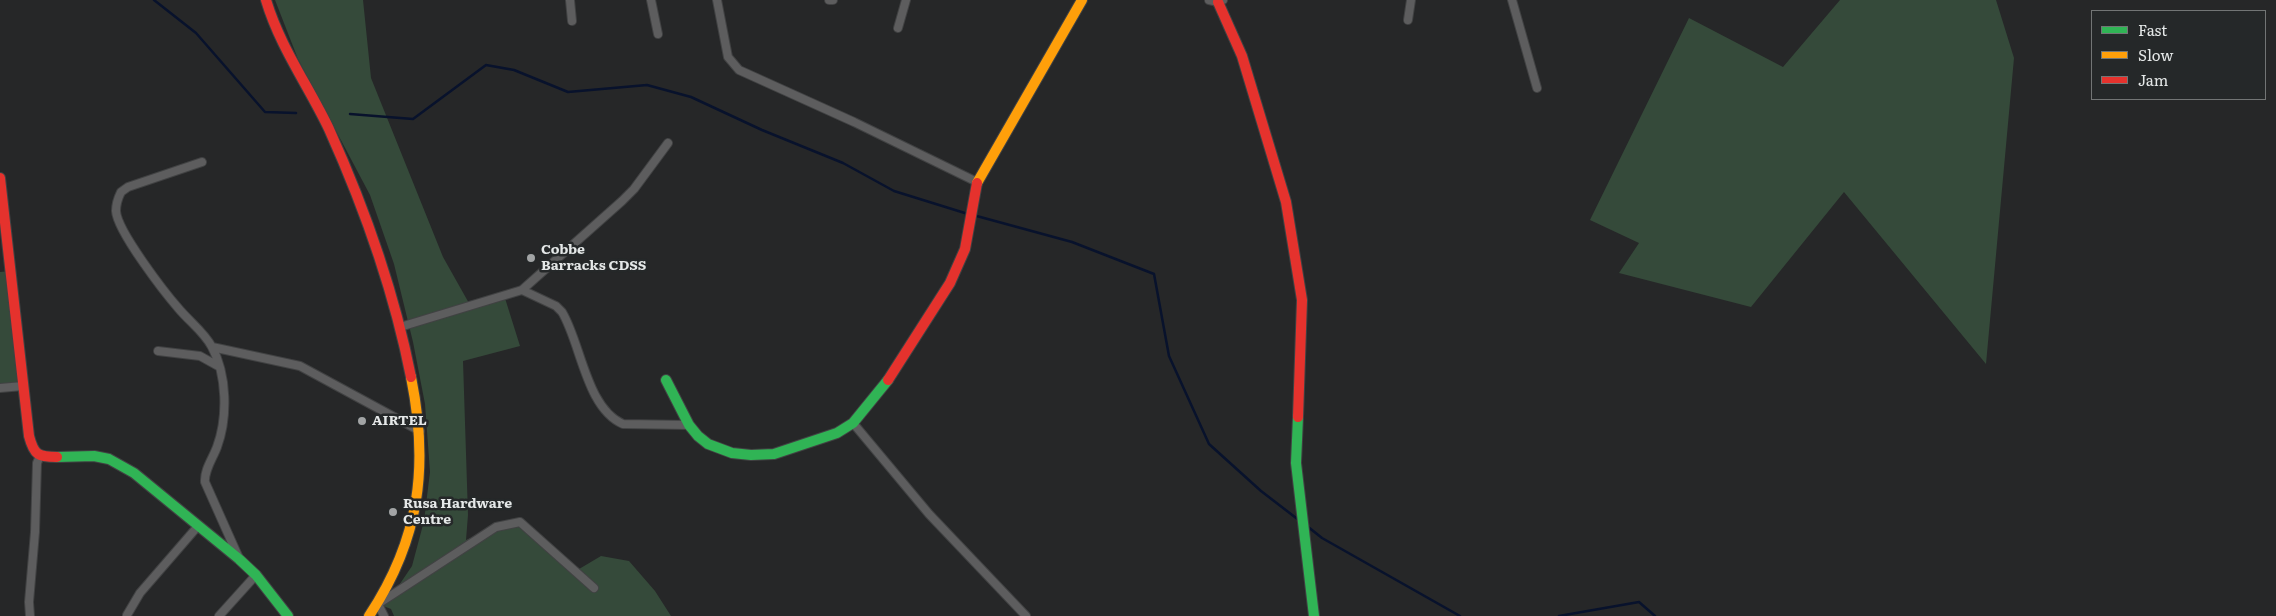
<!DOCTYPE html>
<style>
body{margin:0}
#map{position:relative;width:2276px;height:616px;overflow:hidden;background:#262728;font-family:Literata,serif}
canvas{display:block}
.legend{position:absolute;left:2091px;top:10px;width:175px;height:90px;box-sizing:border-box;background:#252829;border:1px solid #727575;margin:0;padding:6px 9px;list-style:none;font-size:15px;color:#e5e8e8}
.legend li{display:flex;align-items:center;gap:10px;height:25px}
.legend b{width:25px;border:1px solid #727575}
</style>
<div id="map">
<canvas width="2276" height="616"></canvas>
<ul class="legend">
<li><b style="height:6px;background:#30b455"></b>Fast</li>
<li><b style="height:6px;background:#ff9f0a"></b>Slow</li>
<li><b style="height:6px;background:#e5322d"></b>Jam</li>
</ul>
</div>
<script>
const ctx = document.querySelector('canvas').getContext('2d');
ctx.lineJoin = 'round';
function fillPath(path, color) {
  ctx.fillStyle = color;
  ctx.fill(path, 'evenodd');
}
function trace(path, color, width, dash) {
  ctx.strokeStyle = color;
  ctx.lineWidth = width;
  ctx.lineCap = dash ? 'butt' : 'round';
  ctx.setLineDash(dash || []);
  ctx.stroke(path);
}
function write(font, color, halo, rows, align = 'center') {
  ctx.font = font + ' Literata,serif';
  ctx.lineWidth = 5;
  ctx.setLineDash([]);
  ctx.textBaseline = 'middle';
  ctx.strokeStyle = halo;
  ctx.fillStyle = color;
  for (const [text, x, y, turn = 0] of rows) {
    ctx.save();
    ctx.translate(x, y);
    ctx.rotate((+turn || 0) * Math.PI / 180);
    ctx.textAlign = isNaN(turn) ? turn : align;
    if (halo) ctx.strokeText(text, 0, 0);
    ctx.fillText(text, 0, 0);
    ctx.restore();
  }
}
fillPath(new Path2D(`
 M275,0H363L371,78L443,257L470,305L504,295L520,346L463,361L468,515L466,540L496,527L520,522L574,572L601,556L629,561L655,591L671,616H394L391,609L378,604L389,600L412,566L424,521L430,472L425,404L413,342L394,264L370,195L298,59Z
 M1840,0H1996L2014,58L1986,364L1844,192L1751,307L1619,273L1639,243L1590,220L1689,18L1783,67Z
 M11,271L23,386L0,388V272Z`), '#354a3a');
trace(new Path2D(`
 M154,0L196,33L265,112L296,113
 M350,114L413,119L486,65L514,70L568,92L647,85L691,97L762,130L843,163L894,191L968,214
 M973,215L1072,242L1154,274L1169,356L1209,444L1261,491L1300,521
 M1307,526L1322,538L1460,616
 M1559,616L1639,602L1655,616`), '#08122c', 2.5);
const street = new Path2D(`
 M570,0L572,21
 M651,0L658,34
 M717,0L728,57L739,70L854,122L977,182
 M829,0H833
 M1209,0L1218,2L1223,0
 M1512,0L1537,88
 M1408,20L1411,0
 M898,28L906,0
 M202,162L128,187L121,192C118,198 116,204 116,211C117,231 165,293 179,309C190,322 204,332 212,347C227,375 228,417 217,447C213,458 204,470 205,482L238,556
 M522,290L556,306L562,312C581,343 586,408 623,424L689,425
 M400,327L522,290L622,201L634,189L668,143
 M212,347L300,366L420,431
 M158,351L200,356L218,366
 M0,388L23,386
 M853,423L929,514L1026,616
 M127,615L140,593L198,526
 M30,616L29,602L35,532L37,463L40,456
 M219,616L256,575
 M384,616L378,604L496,527L520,522L594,588`);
const fast = new Path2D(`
 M666,380L689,425L698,436L708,444L732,453L751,455L774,454L837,433L853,423L888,380
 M1298,417L1296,463L1314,616
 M57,457L94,456L109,459L134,473L239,559L256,575L288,616`);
const slow = new Path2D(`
 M977,183L1082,0
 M369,616C420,539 429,466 411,377`);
const jam = new Path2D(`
 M266,0C280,47 308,85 329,129C365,209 394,291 411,377
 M1218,2L1242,56L1286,202L1302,300L1298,417
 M0,178L29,436C34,455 38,457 57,457
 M888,380L950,283L965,249L977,183`);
trace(street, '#414243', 10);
trace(fast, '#414243', 12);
trace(slow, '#414243', 12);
trace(jam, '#414243', 12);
trace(street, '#5d5d5e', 8);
trace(fast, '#30b455', 10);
trace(slow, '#ff9f0a', 10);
trace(jam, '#e5322d', 10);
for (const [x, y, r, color] of [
 [531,258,5,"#a2a4a5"],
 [362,421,5,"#a2a4a5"],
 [393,512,5,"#a2a4a5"]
]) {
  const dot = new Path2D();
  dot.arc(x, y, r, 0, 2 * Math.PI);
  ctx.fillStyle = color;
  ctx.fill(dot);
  trace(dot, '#252829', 2);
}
write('bold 14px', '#e5e8e8', '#252829', [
 ["Cobbe",541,250],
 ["Barracks CDSS",541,266],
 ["AIRTEL",372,421],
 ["Rusa Hardware",403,504],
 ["Centre",403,520]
], 'left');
</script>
